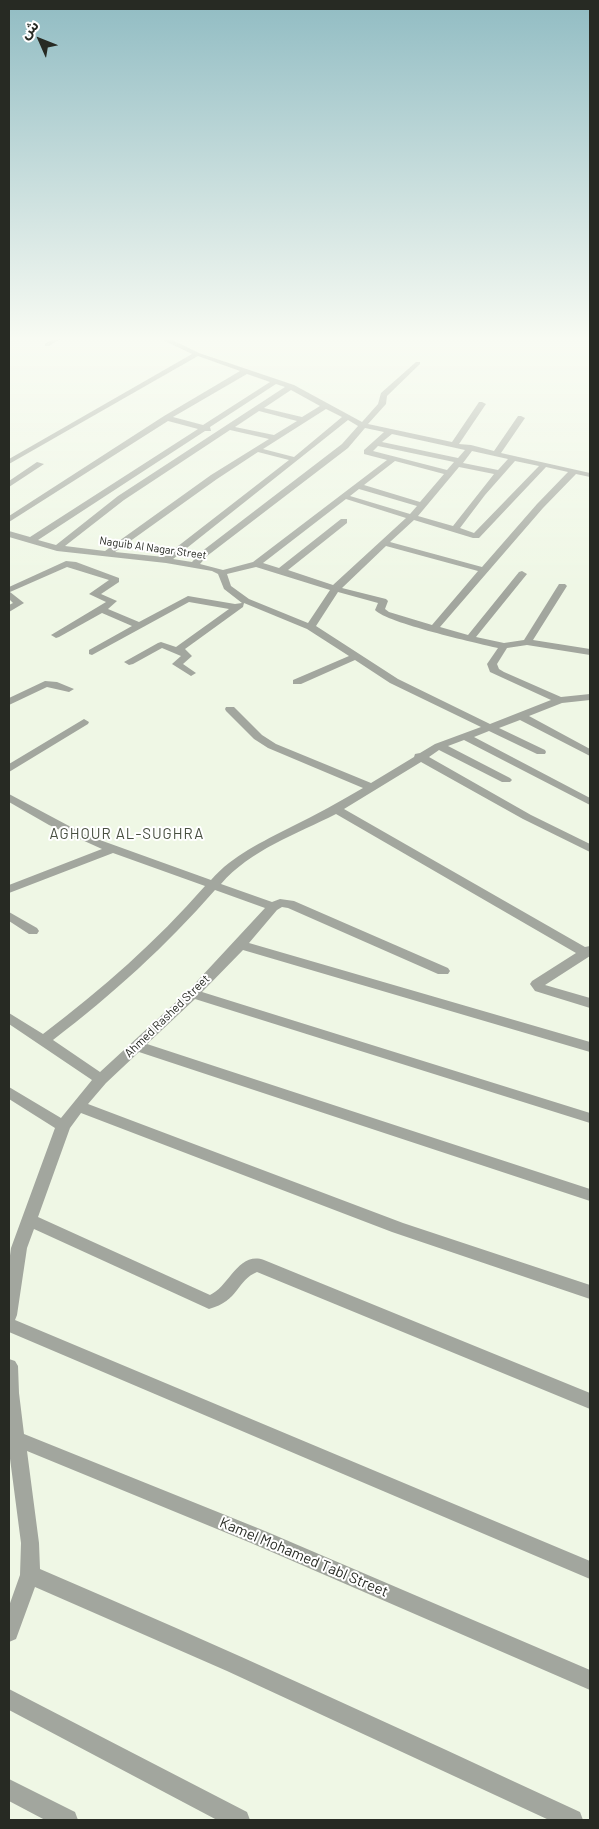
<!DOCTYPE html>
<meta charset="utf-8">
<style>
body{margin:0}
#map{position:relative;width:599px;height:1829px;overflow:hidden;background:#eff7e5;font-family:Barlow,"Noto Sans Arabic",sans-serif}
canvas{display:block}
.frame{position:absolute;inset:0;border:10px solid #272a23;pointer-events:none}
.north{position:absolute;left:15px;top:15px;width:50px;height:50px;-webkit-text-stroke:4px #fff;paint-order:stroke;rotate:314deg;font-size:14px;font-weight:700;line-height:20px;text-align:center;color:#272a23}
.north::after{content:'';display:block;margin:auto;width:18px;height:22px;background:#272a23;clip-path:polygon(50% 0,100% 100%,50% 72%,0 100%)}
</style>
<div id="map">
<canvas width="599" height="1829"></canvas>
<div class="frame"></div>
<div class="north">ش</div>
</div>
<script>
const ctx = document.querySelector('canvas').getContext('2d');
ctx.lineJoin = 'round';
function fillPath(path, color) {
  ctx.fillStyle = color;
  ctx.fill(path, 'evenodd');
}
function write(font, color, halo, rows, align = 'center') {
  ctx.font = font + ' Barlow,sans-serif';
  ctx.lineWidth = 4;
  ctx.setLineDash([]);
  ctx.textBaseline = 'middle';
  ctx.strokeStyle = halo;
  ctx.fillStyle = color;
  for (const [text, x, y, turn = 0] of rows) {
    ctx.save();
    ctx.translate(x, y);
    ctx.rotate((+turn || 0) * Math.PI / 180);
    ctx.textAlign = isNaN(turn) ? turn : align;
    if (halo) ctx.strokeText(text, 0, 0);
    ctx.fillText(text, 0, 0);
    ctx.restore();
  }
}
fillPath(new Path2D(`
 M54,338H62L49,346H45V344Z
 M159,338H168L199,353L294,385L362,422L378,404L381,393L416,362H420V364L387,396L386,404L368,424L452,442L479,402H482L486,404L459,444L471,445L494,451L518,416H521L525,418L501,453L590,473V477L576,474L543,508L440,627L468,635L519,572L522,571L527,574L476,637L504,643L524,640L559,584H565L567,586L533,640L590,649V655L527,645L507,648L497,664L499,669L504,672L561,697L590,694V700L562,703L529,716L590,749V756L520,720L499,728L545,750L546,752L545,754H537L489,731L474,737L590,798V805L464,740L448,746L510,778L512,780L510,782H502L439,750L429,757L531,815L590,844V852L523,819L421,762L344,809L585,947L590,946V956L545,985L590,998V1008L535,991L530,984L532,981L576,953L336,814C297,834 250,850 221,884L272,902L280,899L294,901L448,968L450,971L448,974H438L288,908L282,907L277,910L249,943L590,1042V1052L243,950L202,992L590,1113V1123L195,999L147,1044L590,1189V1201L139,1052L106,1083L88,1104L403,1223L590,1285V1299L392,1232L81,1113L70,1128L38,1217L210,1295C229,1287 238,1251 264,1260L590,1393V1409L257,1272C237,1280 239,1301 209,1309L34,1229L27,1248L17,1315L15,1320L590,1561V1579L9,1332V1263L11,1248L55,1128L9,1099V1087L61,1118L92,1080L9,1024V1013L43,1034C102,989 156,942 205,886L113,853L9,893V885L102,849L49,825L9,802V794L86,835L211,880C233,855 262,842 291,827C316,815 339,802 363,788L268,748L254,739L226,711L225,709L226,707H234L262,735L276,744L371,783L414,757L415,754L420,753L435,744L481,727L390,683L355,660L301,684H293V680L349,656L307,629L244,603L243,607L185,649L192,656L183,664L196,673L191,676L172,664L181,656L162,648L133,664L129,665L124,662L158,643L161,642L176,647L229,609L189,602L92,655L89,654V650L132,626L102,613L59,637L56,638L51,635L106,602L89,594L109,580L67,567L10,592L24,603L9,612V605L13,603L9,599V587L66,561L76,562L119,578V582L101,594L117,601L108,609L139,622L188,596L235,604L242,603L224,589L218,574L212,571L166,563L57,551L9,537V531L30,537L198,429L168,421L9,522V516L164,416L240,371L198,356L9,464V459L192,354ZM247,374L270,382L203,425L173,417ZM276,384L285,387L118,496L56,545L38,540L205,431H211L210,427ZM291,390L320,406L302,417L264,408ZM326,409L342,417L294,457L263,449ZM259,411L297,421L274,435L235,427ZM348,420L358,426L342,444L201,552L192,562L173,559ZM365,428L384,432L364,450V454L387,460L253,562L223,570L200,564L207,556L348,448ZM230,430L269,439L211,475L105,551L65,546L124,500ZM392,434L465,450L458,458L382,442ZM378,446L454,462L447,470L373,451ZM472,451L508,459L498,470L463,463ZM258,452L289,460L164,557L115,552L217,479ZM395,461L444,474L420,502L364,485ZM515,461L539,466L474,533L460,528L485,495ZM459,467L494,474L453,526L418,516ZM546,467L568,472L537,504L482,567L390,542L414,520L473,538H479ZM359,489L417,506L410,514L350,496ZM346,499L406,518L333,585L288,570L347,523V519H341L279,568L263,563ZM386,546L478,571L432,625L389,612L385,609L388,601L386,599L342,588ZM256,567L330,590L308,623L249,599L231,586L227,574ZM338,592L378,603L375,610C387,623 476,643 498,648L487,664L490,672L551,700L490,724L398,679L316,626ZM215,890L265,908L188,991L100,1072L53,1040C113,994 165,947 215,890Z
 M37,462L44,464L9,487V481Z
 M45,681L57,682L74,689L69,692L47,687L9,705V698Z
 M84,719L89,722L88,724L9,772V764Z
 M9,912L37,928L39,931L37,934H29L9,921Z
 M9,1359L15,1361L18,1366L19,1393L24,1434L265,1531L590,1670V1690L251,1543L27,1451L39,1543L40,1569C221,1646 401,1729 580,1812L583,1820H549L227,1671L35,1587L16,1639L9,1642V1606L20,1575L21,1543L9,1451Z
 M9,1689L247,1812L250,1820H217L9,1710Z
 M9,1779L75,1812L78,1820H45L9,1801Z`), '#a2a69e');
const sky = ctx.createLinearGradient(0, 0, 0, 594);
sky.addColorStop(0, '#91bcc3');
sky.addColorStop(0.57, '#f8fbf3');
sky.addColorStop(1, '#f8fbf300');
ctx.fillStyle = sky;
ctx.fillRect(0, 0, 599, 594);
write('11px', '#272a23', '#fff', [
 ["Naguib Al Nagar Street",153,548,8]
]);
write('12px', '#272a23', '#fff', [
 ["Ahmed Rashed Street",167,1016,-44]
]);
ctx.letterSpacing = '1px';
write('15px', '#484f40', '#fff', [
 ["AGHOUR AL-SUGHRA",127,834]
]);
ctx.letterSpacing = '0px';
write('15px', '#272a23', '#fff', [
 ["Kamel Mohamed Tabl Street",304,1557,23]
]);
</script>
